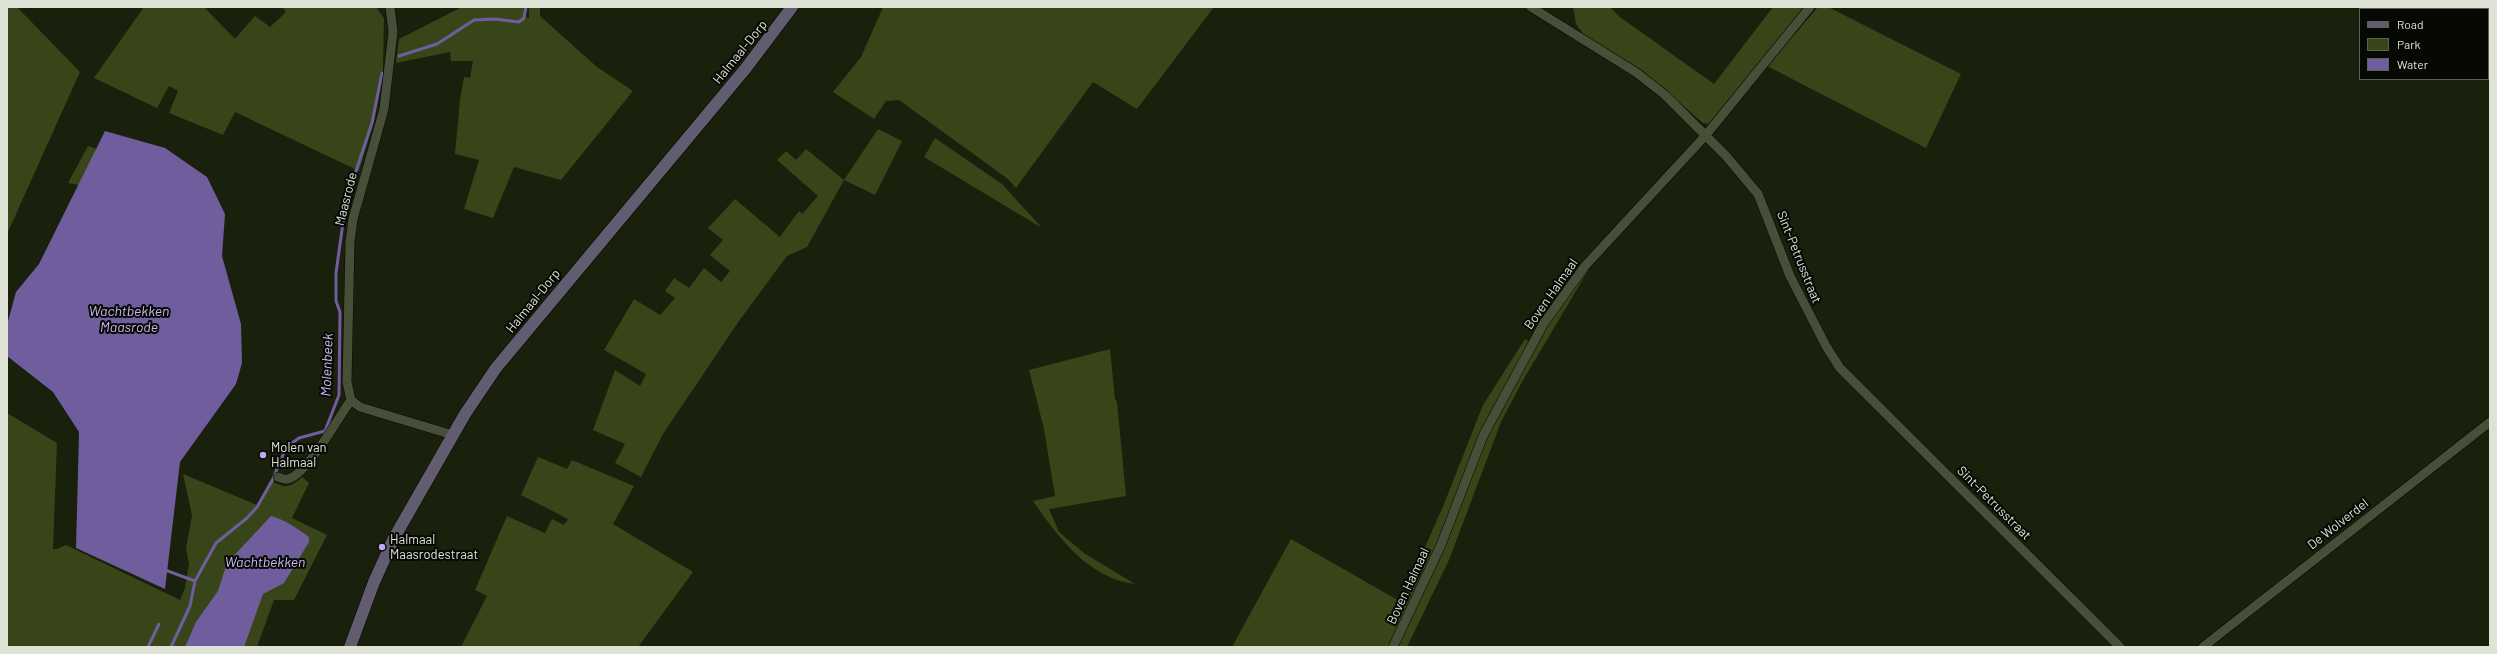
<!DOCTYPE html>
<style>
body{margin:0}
#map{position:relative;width:2497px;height:654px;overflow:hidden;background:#19200c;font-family:Barlow,sans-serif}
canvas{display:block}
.frame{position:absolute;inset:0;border:8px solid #dee3d6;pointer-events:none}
.legend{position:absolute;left:2359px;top:8px;width:130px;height:72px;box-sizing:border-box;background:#060803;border:1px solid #5c6057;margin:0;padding:5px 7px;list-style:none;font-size:12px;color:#dee3d6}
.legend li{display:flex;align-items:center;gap:8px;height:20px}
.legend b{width:20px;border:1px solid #5c6057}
</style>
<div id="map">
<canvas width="2497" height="654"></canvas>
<div class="frame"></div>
<ul class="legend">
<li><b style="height:5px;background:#625c70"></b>Road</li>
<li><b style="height:11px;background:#384518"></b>Park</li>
<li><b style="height:11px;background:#705d9e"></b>Water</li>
</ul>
</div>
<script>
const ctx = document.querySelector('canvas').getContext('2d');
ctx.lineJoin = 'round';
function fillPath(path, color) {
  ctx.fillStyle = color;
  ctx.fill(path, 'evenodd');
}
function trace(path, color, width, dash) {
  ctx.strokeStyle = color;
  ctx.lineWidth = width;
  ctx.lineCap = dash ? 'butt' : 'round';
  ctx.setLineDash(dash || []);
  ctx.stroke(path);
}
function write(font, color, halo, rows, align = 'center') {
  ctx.font = font + ' Barlow,sans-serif';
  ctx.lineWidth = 4;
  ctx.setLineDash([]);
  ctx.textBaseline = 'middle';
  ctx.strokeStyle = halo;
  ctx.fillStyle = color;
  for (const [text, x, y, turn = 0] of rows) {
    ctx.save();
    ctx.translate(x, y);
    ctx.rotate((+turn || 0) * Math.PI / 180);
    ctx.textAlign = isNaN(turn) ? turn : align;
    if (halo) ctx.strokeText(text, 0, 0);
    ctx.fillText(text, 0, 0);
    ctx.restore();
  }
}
fillPath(new Path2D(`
 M7,7H17L80,72L7,234Z
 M144,7H204L235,39L255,16L270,27L286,12L282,7H376L384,18L383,68L375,117L359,171L235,112L223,135L169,113L178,91L169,86L157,108L94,78Z
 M462,7H524L525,17L529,18V7H540V16L597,67L633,91L561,180L514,167L493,218L464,209L479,160L455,154L460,99L464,77L470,78L473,61H451L450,52L396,63L399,39Z
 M883,7H1214L1137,109L1093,82L1016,188L1008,179L899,100L886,101L874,119L833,92L861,57Z
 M1573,7H1610L1620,17L1714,84L1773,7H1807L1714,121L1708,124L1703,123L1643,71L1584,35L1576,24Z
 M1818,7H1828L1961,74L1926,148L1767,66Z
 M878,129L902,141L875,195L844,180L807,247L787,256L739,321L663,434L641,477L615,463L625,444L593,430L615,370L640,386L646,374L604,350L634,299L660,315L675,298L665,291L674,278L689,288L704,268L721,282L730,271L710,255L723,240L708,228L735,199L780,237L799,211L802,214L818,196L777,160L786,151L796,160L806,149L844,180Z
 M935,138L1002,184L1042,228L924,157Z
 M88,146L110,153L85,186L68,183Z
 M1592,264L1523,380L1501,422L1449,560L1407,647H1232L1291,539L1401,602L1444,504L1483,405L1525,339L1529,342L1479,437L1415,609L1432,575L1487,438L1539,335Z
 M1110,349L1115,399L1117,402L1126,496L1049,509L1059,532L1084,553L1135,584C1088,578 1058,537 1033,501L1055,496L1044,429L1029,370Z
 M7,413L57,443L53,549H57L66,545L180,600L185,588L189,564L186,549L192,515L183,474L257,505L270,480C285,489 290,488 302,477L309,483L292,518L327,535L294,600H274L257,647H7Z
 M538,457L567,469L572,460L634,486L613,524L693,572L638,647H461L487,596L475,590L507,516L545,533L552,519L564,525L568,519L521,495Z`), '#384518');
fillPath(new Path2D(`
 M105,131L165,148L207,177L225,214L222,256L241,324L242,363L236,384L180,462L165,589L76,548L79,432L53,392L7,356V325L16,292L39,264Z
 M271,516C284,519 298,529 309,537V542L284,583L263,594L244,647H185L196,622L218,591L227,563Z`), '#705d9e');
trace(new Path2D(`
 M399,56L437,44L474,20L495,19L519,22L524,18L526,7
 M165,570L195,581
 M148,647L159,624
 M171,647L190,606L195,581L216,543L247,518L257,507L272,481L285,450L292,443L299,438L325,431L339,395L340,312L336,301V273L346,201L372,123L382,73`), '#705d9e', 3);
const street = new Path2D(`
 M390,7L393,32L384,109L353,219L350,242L347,382L351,400L360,407L453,435
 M1531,7L1637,73L1665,95L1726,156L1758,194L1790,276L1826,346L1840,368L2120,647
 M278,477C281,478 285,480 287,479C305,478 340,415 351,400
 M1393,647L1441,545L1483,436L1544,323L1585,266L1706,135L1810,7
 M2203,647L2490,422`);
const secondary = new Path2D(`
 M350,647L374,582L394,538L465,414L496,368L746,68L792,7`);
trace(street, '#050900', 10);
trace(secondary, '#050900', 13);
trace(street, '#484f39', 9);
trace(secondary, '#625c70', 12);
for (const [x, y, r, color] of [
 [263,455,4,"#bda9f5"],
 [382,547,4,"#bda9f5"]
]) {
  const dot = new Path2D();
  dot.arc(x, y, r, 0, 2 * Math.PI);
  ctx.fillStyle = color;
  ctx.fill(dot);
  trace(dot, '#060803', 1.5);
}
write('13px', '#dee3d6', '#060803', [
 ["Halmaal-Dorp",740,52,-51],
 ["Maasrode",346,199,-76],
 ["Sint-Petrusstraat",1799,257,68],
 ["Boven Halmaal",1551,294,-55],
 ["Halmaal-Dorp",533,301,-51],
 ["Sint-Petrusstraat",1994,503,45],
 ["De Wolverdel",2338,524,-38],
 ["Boven Halmaal",1408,586,-65]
]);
write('13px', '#dee3d6', '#060803', [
 ["Molen van",271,448],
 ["Halmaal",271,463],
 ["Halmaal",390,540],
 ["Maasrodestraat",390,555]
], 'left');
write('italic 14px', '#c7b9f1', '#060803', [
 ["Wachtbekken",129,311],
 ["Maasrode",129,327],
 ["Molenbeek",327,365,-88],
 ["Wachtbekken",265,562]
]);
</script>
